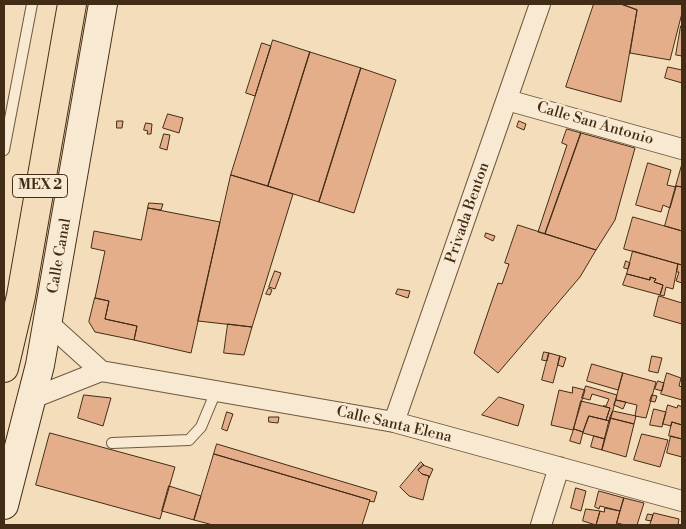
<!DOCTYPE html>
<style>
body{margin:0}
#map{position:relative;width:686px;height:529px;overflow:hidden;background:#f4ddba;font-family:"Libre Bodoni",serif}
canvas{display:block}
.frame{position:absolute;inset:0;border:5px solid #432c15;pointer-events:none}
</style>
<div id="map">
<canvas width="686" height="529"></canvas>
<div class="frame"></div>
</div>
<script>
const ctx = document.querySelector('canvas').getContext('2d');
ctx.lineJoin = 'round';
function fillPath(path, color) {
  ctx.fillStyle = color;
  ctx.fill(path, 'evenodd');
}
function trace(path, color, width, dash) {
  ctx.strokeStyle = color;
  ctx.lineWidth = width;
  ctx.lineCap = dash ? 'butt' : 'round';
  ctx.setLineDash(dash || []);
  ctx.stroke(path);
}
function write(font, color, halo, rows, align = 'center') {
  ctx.font = font + ' "Libre Bodoni",serif';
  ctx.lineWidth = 4.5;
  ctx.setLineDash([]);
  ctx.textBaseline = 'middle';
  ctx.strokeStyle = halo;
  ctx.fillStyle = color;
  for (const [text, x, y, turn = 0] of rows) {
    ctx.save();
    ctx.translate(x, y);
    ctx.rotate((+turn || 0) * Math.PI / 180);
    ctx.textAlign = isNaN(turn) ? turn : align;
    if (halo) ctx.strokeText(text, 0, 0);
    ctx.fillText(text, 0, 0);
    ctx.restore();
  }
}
const building = new Path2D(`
 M594,4H621L637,10L621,102L566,87Z
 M621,4H682V13L670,60L630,53L637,10Z
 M681,26H682V56L676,55Z
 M273,40L310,52L268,186L231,175Z
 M262,43L271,46L255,96L246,93Z
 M310,52L361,68L319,202L268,186Z
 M668,67L682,70V83L665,78Z
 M361,68L396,80L354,213L319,202Z
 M168,114L183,118L179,133L163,128Z
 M117,121H123L122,128H117Z
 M519,121L526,124L524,130L517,127Z
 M146,123L152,124L151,134H147L148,131L144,130Z
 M567,129L581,133L545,234L538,232L567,145L562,143Z
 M581,133L635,148L615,220L596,250L545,234Z
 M164,134L170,135L167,150L160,148Z
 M648,163L671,170L667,185L676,187L670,208L663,205L661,212L636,205Z
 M682,164V187L676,186Z
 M231,175L293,194L252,327L198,321Z
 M676,186L682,187V231L665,226Z
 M149,203L163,204L161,210L148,208Z
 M148,208L220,222L191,353L134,340L137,326L105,319L109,301L95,298L105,251L91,248L94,231L141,240Z
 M633,217L682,231V265L624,249Z
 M518,225L596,250L580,277L498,373L474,353L498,283L502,284L509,264L505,263Z
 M486,233L495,236L493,241L485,237Z
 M633,251L678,264L673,289L666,287L664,296L660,295L663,285L654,282L656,279L650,277V280L627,274Z
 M626,261L630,263L628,269L624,268Z
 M678,264L682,265V283L676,281L679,272H677Z
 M275,271L281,273L275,289L269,287Z
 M627,274L650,280V277L656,279L654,282L663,285L660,295L623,285Z
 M269,288L272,290L270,295L266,294Z
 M398,289L410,291L408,298L396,294Z
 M659,296L682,303V324L654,316Z
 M95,298L109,301L105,319L137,326L134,340L95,332L89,322Z
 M228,324L252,327L244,355L224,353Z
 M544,352L549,353L547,361L542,360Z
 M549,353L560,356L553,383L542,380Z
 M560,356L566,358L563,367L558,365Z
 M652,356L662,358L658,373L649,371Z
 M592,364L623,373L618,390L587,381Z
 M623,373L656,382L646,418L635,416L637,405L616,400Z
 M667,373L681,378L679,386L682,387V400L661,394Z
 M658,381L664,383L662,391L655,389Z
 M586,386L617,395L610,421L606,420L610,408L603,406H606L609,399L592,394L590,400L582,398Z
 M573,387L585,390L573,430L551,425L559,390L572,393Z
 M84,395L111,398L103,426L78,418Z
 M652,395L657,396L655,402L650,401Z
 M499,397L524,405L518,426L482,415Z
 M616,400L626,402L623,409L614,405Z
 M581,401L610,408L606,420L589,416L583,432L574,429Z
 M668,405L677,408L678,405L682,407V425L672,422L671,426L663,424Z
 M654,409L666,412L662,427L650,425Z
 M613,411L636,416L634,424L610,418Z
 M227,412L233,414L227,431L222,429Z
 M589,416L610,421L605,439L583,433Z
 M269,417H279L278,423L269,422Z
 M610,418L634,424L626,457L602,450Z
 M672,422L682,425V439L669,436Z
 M574,429L583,432L580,444L570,441Z
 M50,433L175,467L160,519L36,485Z
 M642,434L668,440L660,467L634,460Z
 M594,436L605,439L602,450L591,447Z
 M671,436L682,439V457L667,453Z
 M217,444L377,492L374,502L369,501L370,500L214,454Z
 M214,454L370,500L362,525H213L194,520Z
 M421,462L424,465L418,470L422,474L429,476L423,500L409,496L400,487Z
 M423,465L433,469L429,478V476L422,474L418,470Z
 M169,486L201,496L194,520L162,511Z
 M576,488L586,491L581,511L571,508Z
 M599,491L624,498L620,511L600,506L599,509L595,507Z
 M624,498L644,503L637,525H625L617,523Z
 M605,508L620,511L616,525H596L600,511L604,512Z
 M586,509L600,511L596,525L583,521Z
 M654,513L679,519L678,525H650Z
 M648,514L653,515L651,521L646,520Z`);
fillPath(building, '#e4ae8a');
trace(building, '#432c15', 1);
const service = new Path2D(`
 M4,150L32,4
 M112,443L189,440L201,427L216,391`);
const minor = new Path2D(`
 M507,100L682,149
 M48,323L101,371
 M33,398L101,371L394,422L682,501
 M394,422L540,4
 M541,525L559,467`);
const secondary = new Path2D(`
 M4,505L40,365L103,4`);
const trunk = new Path2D(`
 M4,368L21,296L72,4`);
trace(service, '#6f583e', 12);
trace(minor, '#6f583e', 22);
trace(secondary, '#432c15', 30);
trace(trunk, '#432c15', 30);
trace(service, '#f8e9d2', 10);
trace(minor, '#f8e9d2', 20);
trace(secondary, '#f8e9d2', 28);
trace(trunk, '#f4ddba', 28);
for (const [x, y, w] of [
 [40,186,55]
]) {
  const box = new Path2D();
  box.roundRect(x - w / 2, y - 11.5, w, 23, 4);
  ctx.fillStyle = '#f8e9d2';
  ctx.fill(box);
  trace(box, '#432c15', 1);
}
write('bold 14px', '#432c15', null, [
 ["MEX 2",40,186]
]);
write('15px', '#432c15', '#f8e9d2', [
 ["Calle San Antonio",595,124,16],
 ["Privada Benton",468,213,-71],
 ["Calle Canal",60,256,-80],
 ["Calle Santa Elena",394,425,13]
]);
</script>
